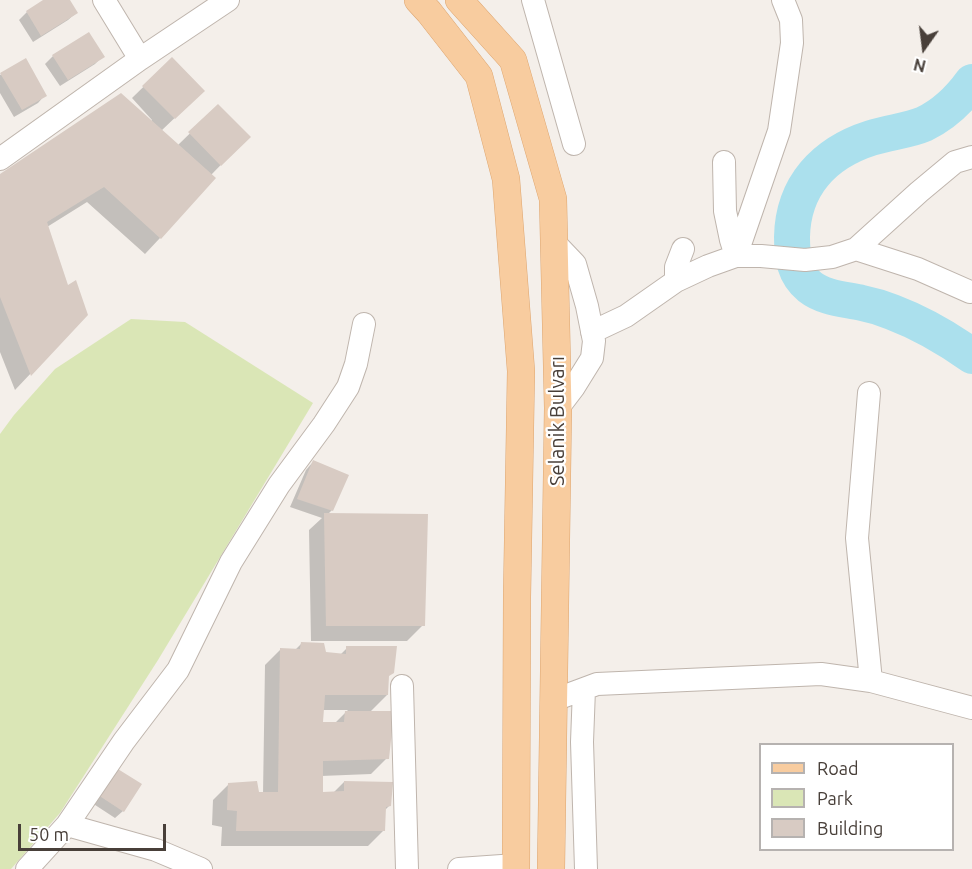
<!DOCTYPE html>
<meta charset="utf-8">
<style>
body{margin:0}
#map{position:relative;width:972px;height:869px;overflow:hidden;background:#f4efea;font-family:Ubuntu,sans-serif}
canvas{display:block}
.legend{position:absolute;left:759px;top:743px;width:195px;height:108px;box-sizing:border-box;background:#fff;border:2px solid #b6b2b0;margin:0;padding:8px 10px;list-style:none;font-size:18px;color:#483f39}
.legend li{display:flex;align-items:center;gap:12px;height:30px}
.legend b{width:30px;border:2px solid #b6b2b0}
.north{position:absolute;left:894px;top:18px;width:60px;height:60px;-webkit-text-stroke:4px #fff;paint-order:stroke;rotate:194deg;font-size:16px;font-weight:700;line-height:24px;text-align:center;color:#483f39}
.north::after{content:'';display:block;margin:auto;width:21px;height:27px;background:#483f39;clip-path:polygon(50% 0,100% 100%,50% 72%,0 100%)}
.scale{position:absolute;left:18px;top:824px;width:148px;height:27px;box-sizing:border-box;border:3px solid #483f39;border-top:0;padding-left:8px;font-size:18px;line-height:21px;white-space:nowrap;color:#483f39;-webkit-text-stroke:4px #fff;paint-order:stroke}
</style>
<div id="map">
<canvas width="972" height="869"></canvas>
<ul class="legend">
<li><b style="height:8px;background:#f8cc9f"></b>Road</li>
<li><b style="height:16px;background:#dae6b6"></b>Park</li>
<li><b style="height:16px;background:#d8cbc3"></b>Building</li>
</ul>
<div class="north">N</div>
<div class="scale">50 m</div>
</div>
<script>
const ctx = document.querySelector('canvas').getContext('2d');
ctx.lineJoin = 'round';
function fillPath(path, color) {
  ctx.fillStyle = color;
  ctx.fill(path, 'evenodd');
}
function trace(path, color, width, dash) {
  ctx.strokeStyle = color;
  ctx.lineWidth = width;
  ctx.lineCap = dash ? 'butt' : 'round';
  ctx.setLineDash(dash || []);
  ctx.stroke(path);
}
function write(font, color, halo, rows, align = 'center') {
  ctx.font = font + ' Ubuntu,sans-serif';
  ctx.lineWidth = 4.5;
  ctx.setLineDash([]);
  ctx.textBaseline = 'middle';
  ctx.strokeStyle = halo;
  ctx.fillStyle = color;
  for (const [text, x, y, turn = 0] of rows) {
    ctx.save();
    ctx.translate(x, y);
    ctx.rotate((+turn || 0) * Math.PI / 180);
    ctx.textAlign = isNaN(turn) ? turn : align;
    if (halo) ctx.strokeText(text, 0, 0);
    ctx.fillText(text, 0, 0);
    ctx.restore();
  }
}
fillPath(new Path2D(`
 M131,319L185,322L313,403L158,660L60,813L11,869H0V434L14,415L55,369Z`), '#dae6b6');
fillPath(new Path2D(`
 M46,0H68L76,13L68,20L33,42L19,20L27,12Z
 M53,56H103L95,64L60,86L45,64Z
 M172,59L203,91L161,131L178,145L218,106L248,137L211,175L160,238L145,254L87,202L47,227L67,287L86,315L15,390L0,352V176L151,122L152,120L132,98Z
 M25,60L45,95L38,103L14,117L0,93V75Z
 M313,462L332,510L327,515L423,625L407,641H311L309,530L322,518L290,507L306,470Z
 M301,644L324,654L340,655L347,648L387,678V695L369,713L387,758L371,774L321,776V793H333L344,782L390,805L384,811V830L368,846H221L222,827L212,825L213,800L229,784L258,794H263L265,665L281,649L295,650ZM322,710H348L335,723H321Z
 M105,776L123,811L115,818L89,801Z`), '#0003');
trace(new Path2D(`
 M972,82C959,100 945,114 924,124C908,131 889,132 871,138C824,153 793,186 792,237C792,257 794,274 810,287C824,298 844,299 862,303C872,305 882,308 892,312C921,323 947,338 972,356`), '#abe0ed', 36);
fillPath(new Path2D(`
 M43,0H70L78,13L41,36L26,11Z
 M89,32L105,57L68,80L52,55Z
 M172,57L205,91L175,119L142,86Z
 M26,58L47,96L22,110L0,73Z
 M121,93L216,178L161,239L104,187L47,222L68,285L76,280L88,315L31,376L0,297V174Z
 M218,104L251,137L221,166L188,132Z
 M313,460L349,475L333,511L297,499Z
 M324,513L428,514L425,626H326Z
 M301,642L324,643L326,652L346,654V646H397L394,673L389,676L388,695H325L323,722H344L345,711H394L389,759L323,761V792L344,791V781L393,782L391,806L386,807L385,831H236L237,811L227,810L228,783L257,781L259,792H278L280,648L300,649Z
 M113,766L142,784L124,812L95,793Z`), '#d8cbc3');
const minor = new Path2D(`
 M104,0L140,59
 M533,0L574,144
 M0,159L140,59L228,0
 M724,162L725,211L731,240L736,256
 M554,242L575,264L587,306L594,341L592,358L574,387L558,408
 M856,249L918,269L970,292
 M736,256L779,131L792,43L791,20L783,0
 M676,281V267L683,249
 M592,332L626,316L676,281L708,266L736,256H761L805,260L832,257L856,249L919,192L955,162L972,157
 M869,393L857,538L871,681
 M402,686L407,869
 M584,689L582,742L586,869
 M554,700L597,684L821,674L871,681L972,708
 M67,825L124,741L178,670L231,562L279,485L324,424L348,387L356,364L364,324
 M27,869L67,825L156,850L201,869
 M459,869L516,865`);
const major = new Path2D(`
 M418,0L429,12L479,76L506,179L521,371L517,597L516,869
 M459,0L513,60L553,199L558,408L551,869`);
trace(minor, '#bfb5ad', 24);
trace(major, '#dda56f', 28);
trace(minor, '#fff', 22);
trace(major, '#f8cc9f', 27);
write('20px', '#483f39', '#fff', [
 ["Selanik Bulvarı",557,421,-90]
]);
</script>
